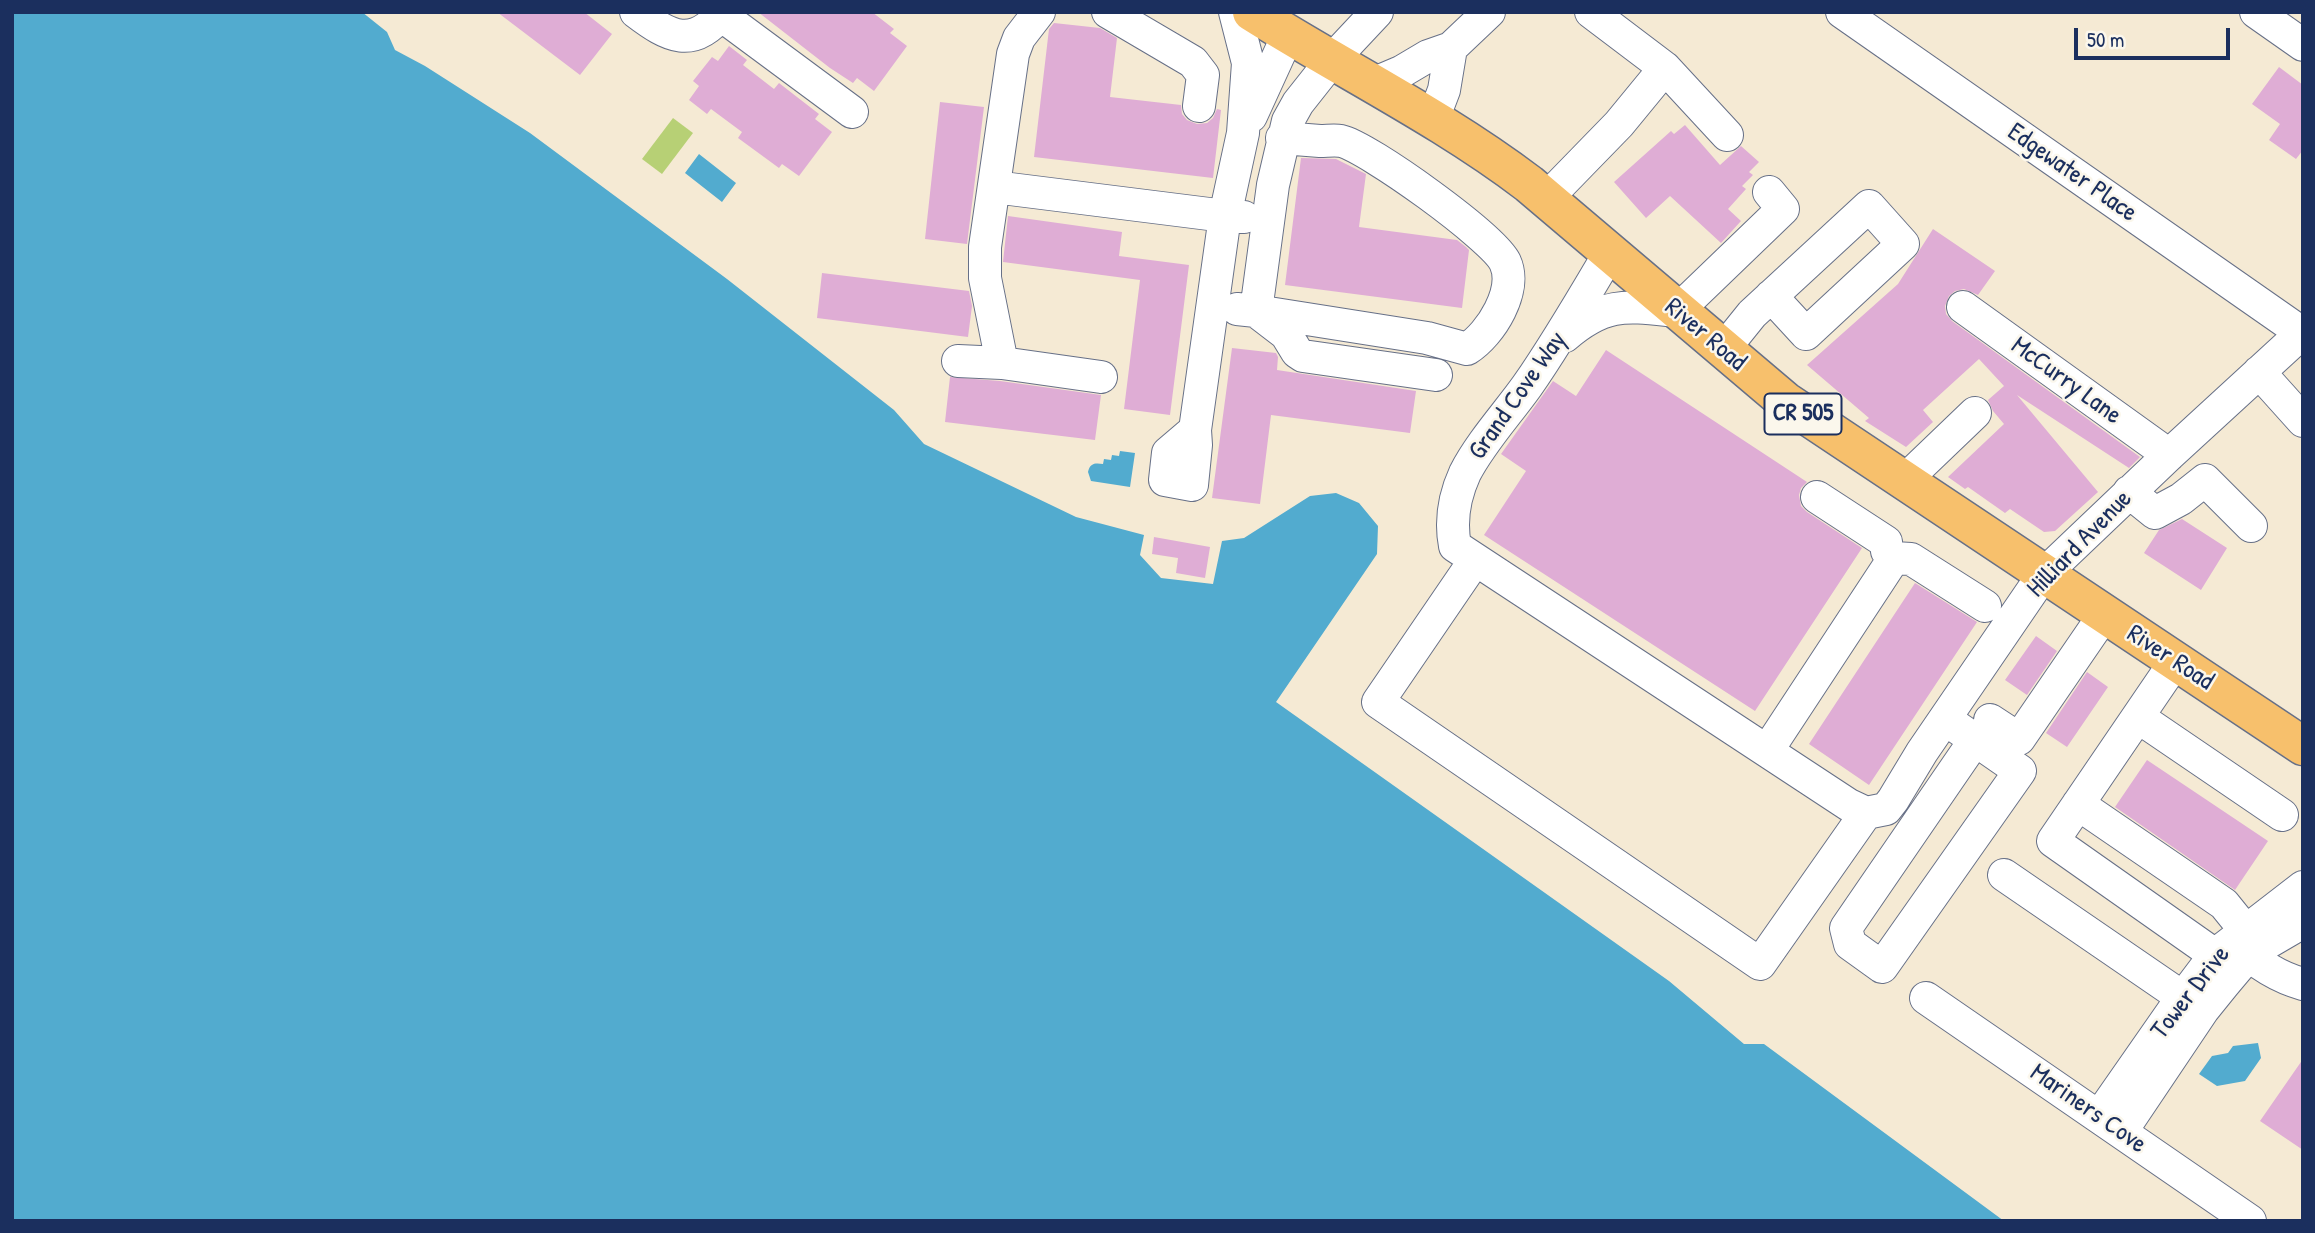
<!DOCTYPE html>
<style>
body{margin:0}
#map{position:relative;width:2315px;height:1233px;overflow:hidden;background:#f5ead4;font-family:"Patrick Hand",sans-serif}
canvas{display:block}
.frame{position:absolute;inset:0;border:14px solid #1b2f5e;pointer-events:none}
.scale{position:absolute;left:2074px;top:28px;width:156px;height:32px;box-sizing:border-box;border:4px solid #1b2f5e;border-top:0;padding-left:9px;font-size:21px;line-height:24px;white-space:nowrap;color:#1b2f5e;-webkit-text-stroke:5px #fbf7ec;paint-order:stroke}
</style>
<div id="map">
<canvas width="2315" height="1233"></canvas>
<div class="frame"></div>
<div class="scale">50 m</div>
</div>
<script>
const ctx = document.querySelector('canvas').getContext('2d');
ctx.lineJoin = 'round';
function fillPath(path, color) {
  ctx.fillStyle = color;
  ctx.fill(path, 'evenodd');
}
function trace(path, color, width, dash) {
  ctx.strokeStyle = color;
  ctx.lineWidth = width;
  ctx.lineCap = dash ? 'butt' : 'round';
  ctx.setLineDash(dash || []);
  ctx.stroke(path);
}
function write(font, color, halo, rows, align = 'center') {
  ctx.font = font + ' "Patrick Hand",sans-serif';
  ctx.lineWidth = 5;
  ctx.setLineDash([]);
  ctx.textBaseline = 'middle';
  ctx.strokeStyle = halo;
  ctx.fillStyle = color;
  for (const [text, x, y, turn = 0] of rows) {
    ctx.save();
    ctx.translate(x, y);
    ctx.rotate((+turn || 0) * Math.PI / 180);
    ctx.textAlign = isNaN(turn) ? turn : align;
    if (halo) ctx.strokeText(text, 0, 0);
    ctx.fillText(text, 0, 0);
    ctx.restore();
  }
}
fillPath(new Path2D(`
 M673,118L693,133L662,174L642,159Z`), '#b7d075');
fillPath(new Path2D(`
 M12,12H362L387,32L395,50L425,66L530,133L727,279L894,410L924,444L1076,517L1144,535L1140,555L1161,578L1213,584L1222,541L1244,538L1310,496L1336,493L1359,503L1378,526L1377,554L1276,702L1669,981L1744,1044H1764L2004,1221H12Z
 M699,154L736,183L722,202L685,173Z
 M1120,451L1135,453L1130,487L1091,481L1088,472C1090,463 1095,463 1103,464L1104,459L1111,460L1112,455L1119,456Z
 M2258,1043L2261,1058L2245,1081L2217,1086L2199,1074L2212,1056L2228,1053L2233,1046Z`), '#52abcf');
fillPath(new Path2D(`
 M497,12H584L612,34L580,75Z
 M758,12H872L894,29L890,33L907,46L874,91L857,78L853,83L830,68Z
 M1054,23L1100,28L1117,38L1110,97L1181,105L1182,114L1187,120L1197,124L1207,123L1213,118L1217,109L1221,110L1213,178L1034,157L1049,29Z
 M729,46L747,60L743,65L774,89L779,83L797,97L819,114L815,119L832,132L799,176L782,164L779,168L738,138L742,132L711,109L707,114L689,100L699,86L693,81L712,57L718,61Z
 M2279,67L2303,85V150L2296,159L2269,140L2280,124L2252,104Z
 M940,102L984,107L967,244L925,239Z
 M1685,125L1720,165L1741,146L1759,162L1749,172L1753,175L1742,186L1746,189L1728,209L1741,221L1721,243L1670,196L1646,218L1614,182L1671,131L1674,134Z
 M1301,158L1336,159L1366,174L1359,227L1457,240L1466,247L1469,250L1462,308L1285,285Z
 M1008,216L1122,232L1119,256L1189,265L1170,415L1124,409L1140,280L1003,262Z
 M1933,229L1995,271L1978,295L1964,289L1955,291L1949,296L1945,306L1946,314L1952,321L2140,457L2129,468L2017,395L2098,492L2055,531L2044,532L2010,509L2005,513L1968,487L1965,489L1948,477L2004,424L1993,411L1988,400L2004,386L1979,359L1923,410L1933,422L1906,447L1865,421L1869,418L1807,365L1898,284Z
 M822,273L969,291L972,306L968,337L817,318Z
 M1232,348L1276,353L1278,357L1277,370L1416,391L1410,433L1271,415L1260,504L1212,498Z
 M1606,350L1807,482L1801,488L1799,495L1801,506L1807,512L1862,548L1755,711L1484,535L1526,471L1501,454L1553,381L1576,396Z
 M950,377L1000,381L1101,395L1095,440L945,422Z
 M2182,519L2227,548L2201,590L2144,553L2159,530Z
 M1154,537L1210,547L1205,578L1176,573L1178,558L1152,554Z
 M1915,583L1977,622L1869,785L1809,744Z
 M2036,636L2057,651L2027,695L2005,680Z
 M2087,672L2108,687L2067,747L2046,733Z
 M2147,760L2268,841L2235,890L2115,807Z
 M2303,1059V1150L2260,1121Z`), '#dfadd5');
const minor = new Path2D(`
 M636,12C669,37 693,50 723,12
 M1039,12L1019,38L1013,54L985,247V278L1002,363L1101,377
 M1108,12L1193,62L1203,75L1199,106
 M1235,12L1248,63L1243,133L1225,216L1244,217
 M1591,12L1665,68L1727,135
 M1842,12L2302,333
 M2256,12L2303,45
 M721,15L852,112
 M1375,83L1401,72L1428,56L1451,48L1489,12
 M1251,116L1288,35
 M1433,119L1444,90L1451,48
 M1282,138C1295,139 1307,140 1320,141C1327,141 1335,140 1341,141C1368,147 1493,237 1505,262C1518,290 1491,334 1467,349L1427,338L1256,311L1286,334L1297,352L1303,356L1436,375
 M994,187L1225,216L1195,430L1168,453L1165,480L1192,485L1196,445L1195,430
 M1546,199L1619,124L1665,68
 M1609,254C1583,298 1557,343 1527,386C1507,414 1481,442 1465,473C1454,497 1450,520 1455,546L1849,805L1866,813
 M1963,307L2169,455
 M1237,309L1256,311L1273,185L1288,121L1298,103L1332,60L1377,12
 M1565,336C1606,301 1627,306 1677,311L1783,209L1769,192
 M1723,350L1752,314L1869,206L1903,244L1806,334L1771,296
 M958,361L1002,363
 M2259,372L2303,421
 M1903,482L1975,413
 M2129,492L2155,513L2181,499L2205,480L2251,526
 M1817,497L1886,542L1887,551L1894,558L1911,559L1985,606
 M1475,560L1378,702L1760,964L1866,813
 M2175,662L2053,841L2215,955
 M2138,717L2282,815
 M1945,719L2020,771L1882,967L1850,944L1846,928L1975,740
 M1990,720L2019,739L2104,615
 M1767,751L1894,558
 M2078,804L2224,904L2245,930
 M1866,813L1886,809L1893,800L1922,752L2043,575L2169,455L2303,332
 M2004,875L2182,997
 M2236,944C2255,962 2277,977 2303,984
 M1926,998L2250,1221
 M2099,1117L2175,1008L2215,955L2303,887
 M2121,1132L2203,1010L2224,984L2240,965L2267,943L2303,922`);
const major = new Path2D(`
 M1252,12C1344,70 1442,118 1529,184L1785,401L2303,746`);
trace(minor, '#677087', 34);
trace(major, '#677087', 41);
trace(minor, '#fff', 32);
trace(major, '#f7c06c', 38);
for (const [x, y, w] of [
 [1803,414,77]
]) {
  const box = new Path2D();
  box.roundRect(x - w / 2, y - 20.5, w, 41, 5);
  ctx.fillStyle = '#fbf7ec';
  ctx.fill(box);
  trace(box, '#1b2f5e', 2);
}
write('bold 24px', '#1b2f5e', null, [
 ["CR 505",1803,414]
]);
write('26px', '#1b2f5e', '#fbf7ec', [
 ["Edgewater Place",2072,173,35],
 ["River Road",1705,335,40],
 ["McCurry Lane",2066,381,36],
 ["Grand Cove Way",1518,396,-55],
 ["Hilliard Avenue",2080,544,-46],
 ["River Road",2170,658,33],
 ["Tower Drive",2191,993,-52],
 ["Mariners Cove",2088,1109,35]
]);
</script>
